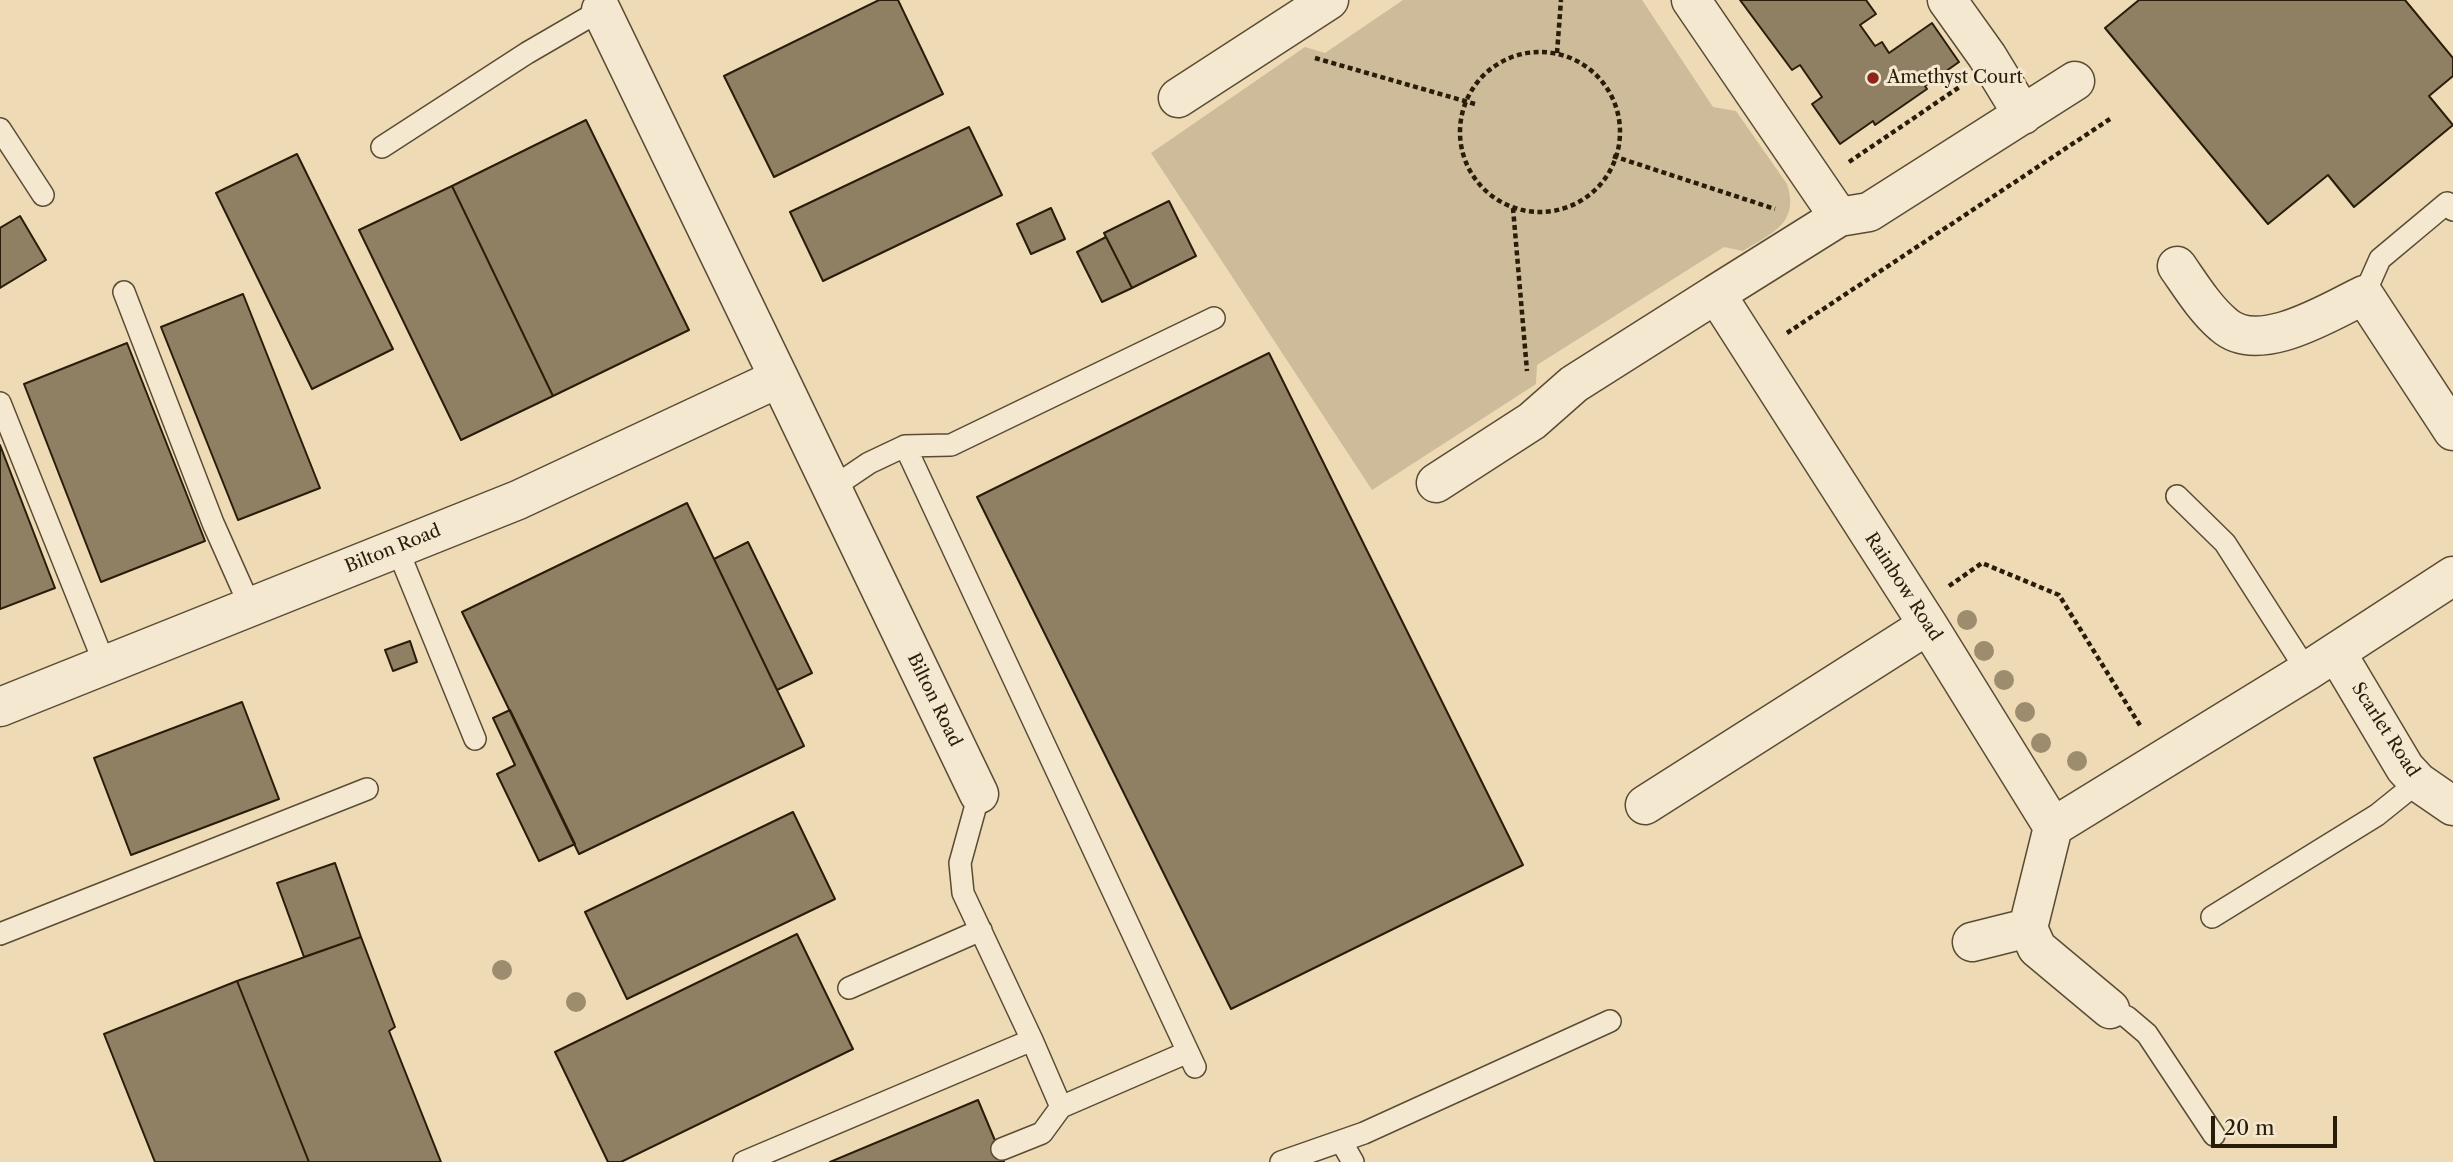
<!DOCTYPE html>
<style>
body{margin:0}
#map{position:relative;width:2453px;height:1162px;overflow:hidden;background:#eedbb6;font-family:"Libre Caslon Text",serif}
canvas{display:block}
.scale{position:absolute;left:2211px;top:1116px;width:126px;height:32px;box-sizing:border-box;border:4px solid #291c09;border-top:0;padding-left:9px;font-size:21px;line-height:24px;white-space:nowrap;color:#291c09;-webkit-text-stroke:5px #f4e8d0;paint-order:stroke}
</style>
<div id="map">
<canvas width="2453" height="1162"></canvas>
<div class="scale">20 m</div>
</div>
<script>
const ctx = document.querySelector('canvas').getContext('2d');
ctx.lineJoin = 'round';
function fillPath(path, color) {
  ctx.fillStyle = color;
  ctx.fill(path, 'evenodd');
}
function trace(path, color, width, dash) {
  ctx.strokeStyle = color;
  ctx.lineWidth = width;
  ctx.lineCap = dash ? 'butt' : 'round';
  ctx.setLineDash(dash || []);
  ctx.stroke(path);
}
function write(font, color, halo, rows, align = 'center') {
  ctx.font = font + ' "Libre Caslon Text",serif';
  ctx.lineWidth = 6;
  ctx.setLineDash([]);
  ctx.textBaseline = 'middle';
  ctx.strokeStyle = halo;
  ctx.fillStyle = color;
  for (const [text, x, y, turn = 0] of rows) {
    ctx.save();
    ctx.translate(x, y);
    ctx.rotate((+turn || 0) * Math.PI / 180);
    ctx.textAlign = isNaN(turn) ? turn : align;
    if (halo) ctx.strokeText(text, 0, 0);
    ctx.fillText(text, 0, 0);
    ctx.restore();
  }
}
fillPath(new Path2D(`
 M1403,0H1642L1713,107L1736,111L1787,184C1800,223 1772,233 1743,251L1724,247L1537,365L1536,384L1372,490L1151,153L1305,47L1325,53Z`), '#cdbb99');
const building = new Path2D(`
 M879,0H898L943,94L774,177L724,76Z
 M1740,0H1866L1876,14L1860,25L1875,46L1882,42L1889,53L1932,23L1959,62L1925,86L1927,89L1875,125L1873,121L1840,144L1812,104L1822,97L1800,65L1792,70Z
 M2139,0H2405L2453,58V76L2429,96L2453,125L2354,207L2328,175L2268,224L2105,28Z
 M586,120L689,330L553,396L452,186Z
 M969,127L1002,195L823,281L790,212Z
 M297,154L393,349L312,389L216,193Z
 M452,186L553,396L461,440L359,230Z
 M1169,201L1196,256L1132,288L1104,233Z
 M1051,208L1065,239L1031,254L1017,224Z
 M20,216L46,260L0,288V228Z
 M1106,237L1132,288L1102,302L1077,252Z
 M243,294L320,488L238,520L161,327Z
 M127,343L205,541L101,582L24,384Z
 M1269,353L1523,865L1231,1009L977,497Z
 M0,445L55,588L0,609Z
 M687,503L804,746L579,854L462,612Z
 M748,542L812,673L777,690L714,559Z
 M410,641L417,662L393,671L385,650Z
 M242,702L279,799L131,855L94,758Z
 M510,710L575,844L539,861L497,774L515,765L493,718Z
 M793,812L835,899L627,999L585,912Z
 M335,863L361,937L304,957L277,883Z
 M797,934L853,1049L621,1162H608L555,1052Z
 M361,937L395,1027L389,1031L441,1162H309L237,981Z
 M237,981L309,1162H155L104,1034Z
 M978,1100L1004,1162H830Z`);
fillPath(building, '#8f7f63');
trace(building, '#291c09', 2);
const service = new Path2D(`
 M0,129L43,195
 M382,147L527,53L601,10L597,2
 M124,292L213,523L250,606
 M2364,295L2380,259L2447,203L2453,210
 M0,403L105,665
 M905,446L951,445L1214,318
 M832,488L869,463L905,446L1195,1067
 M2177,496L2225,543L2307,671
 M397,548L475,739
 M2212,917L2377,815L2418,782
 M0,934L367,789
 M849,988L981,930
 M2110,1009L2127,1017L2147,1034L2214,1135
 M1032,1040L1061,1107L1188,1052
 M1341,1141L1353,1162
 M1002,1149L1042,1133L1061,1107
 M744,1162L1032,1040L963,893L960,863L979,794
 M1281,1162L1364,1133L1610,1021`);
const minor = new Path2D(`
 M1691,0L1839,217L1716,294L1928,625L2053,827L2307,671L2453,576
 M1947,0L1987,56L2023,115
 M1178,98L1329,0
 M1839,217L1869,212L2075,81
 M2177,266C2191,286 2205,309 2224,325C2259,356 2329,312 2364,295L2453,431
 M779,378L979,794
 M1436,483L1532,421L1574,384L1716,294
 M2336,652L2405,768L2418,782L2453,806
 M0,707L518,500L779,378L601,10
 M1645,805L1928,625
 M2053,827L2028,928L2037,948L2110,1009
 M1972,942L2028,928`);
trace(service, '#5a4c34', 24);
trace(minor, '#5a4c34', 41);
trace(new Path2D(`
 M1460 132a80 80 0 1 1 160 0a80 80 0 1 1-160 0Z
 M1557,53L1561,0
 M1315,58L1475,104
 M1613,156L1775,209
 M1849,162L1961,86
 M1513,208L1527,371
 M1787,333L2110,119
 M1949,586L1982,563L2059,595L2141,727`), '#291c09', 4.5, [5, 3.5]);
trace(service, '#f4e8d0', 21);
trace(minor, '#f4e8d0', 38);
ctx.fillStyle = '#9d8c6e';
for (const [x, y] of [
 [1967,620],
 [1984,651],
 [2004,680],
 [2025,712],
 [2041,743],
 [2077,761],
 [502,970],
 [576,1002]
]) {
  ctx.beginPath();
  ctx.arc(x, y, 10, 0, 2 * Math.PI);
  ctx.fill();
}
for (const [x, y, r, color] of [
 [1873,78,7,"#8f2418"]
]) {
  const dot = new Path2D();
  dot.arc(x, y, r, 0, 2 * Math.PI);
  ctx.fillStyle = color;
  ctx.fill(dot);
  trace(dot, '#f4e8d0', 2.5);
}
write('18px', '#291c09', '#f4e8d0', [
 ["Amethyst Court",1887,78]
], 'left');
write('18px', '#291c09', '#f4e8d0', [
 ["Bilton Road",393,549,-22],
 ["Rainbow Road",1903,587,57],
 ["Bilton Road",934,700,64],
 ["Scarlet Road",2385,730,57]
]);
</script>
